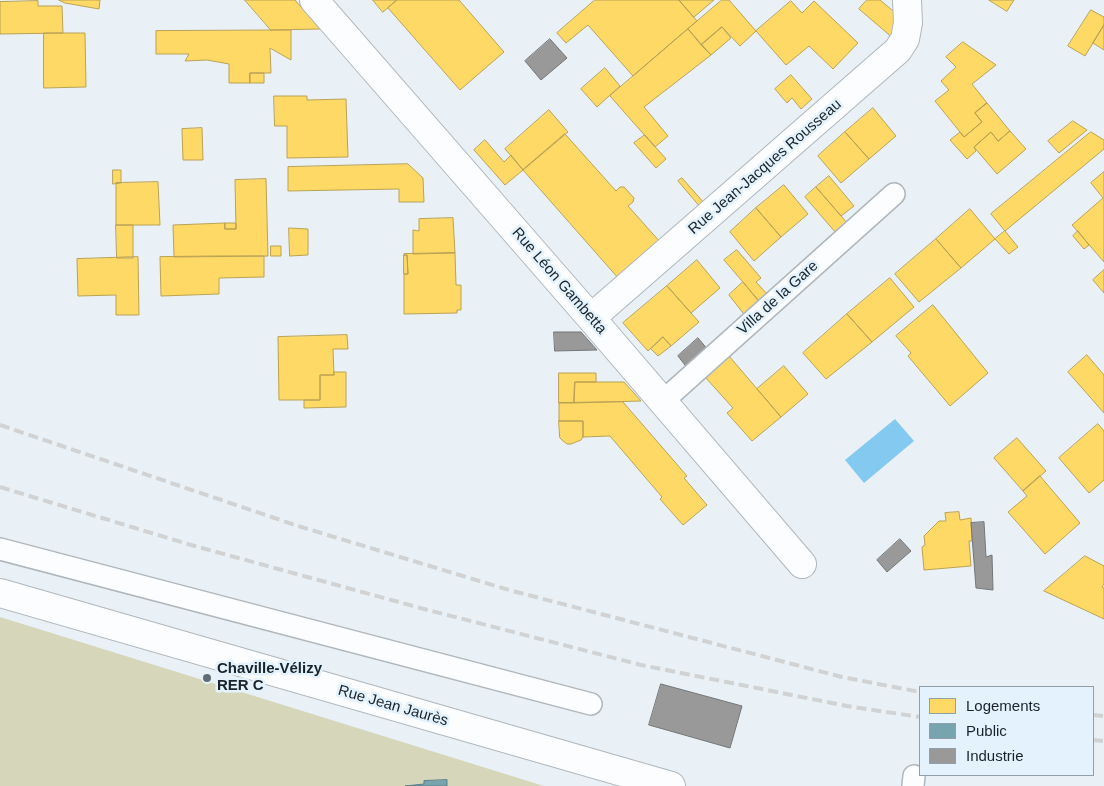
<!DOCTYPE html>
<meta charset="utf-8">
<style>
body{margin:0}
#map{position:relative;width:1104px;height:786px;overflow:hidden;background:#e9f1f6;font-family:Arial,sans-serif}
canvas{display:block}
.legend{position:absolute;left:919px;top:686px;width:175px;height:90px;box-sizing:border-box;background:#e3f2fc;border:1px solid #929fa8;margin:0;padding:6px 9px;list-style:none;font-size:15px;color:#192329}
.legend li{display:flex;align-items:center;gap:10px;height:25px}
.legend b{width:25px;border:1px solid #929fa8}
</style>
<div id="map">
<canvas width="1104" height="786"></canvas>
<ul class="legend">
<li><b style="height:14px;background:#ffd966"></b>Logements</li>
<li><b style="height:14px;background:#76a5af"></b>Public</li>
<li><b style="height:14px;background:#999"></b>Industrie</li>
</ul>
</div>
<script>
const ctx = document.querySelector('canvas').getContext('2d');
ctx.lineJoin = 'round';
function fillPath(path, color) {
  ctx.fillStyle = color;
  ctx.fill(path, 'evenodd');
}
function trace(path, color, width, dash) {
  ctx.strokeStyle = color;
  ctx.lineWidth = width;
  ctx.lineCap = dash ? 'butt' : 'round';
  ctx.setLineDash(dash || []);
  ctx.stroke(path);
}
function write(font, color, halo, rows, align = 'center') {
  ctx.font = font + ' Arial,sans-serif';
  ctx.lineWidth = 5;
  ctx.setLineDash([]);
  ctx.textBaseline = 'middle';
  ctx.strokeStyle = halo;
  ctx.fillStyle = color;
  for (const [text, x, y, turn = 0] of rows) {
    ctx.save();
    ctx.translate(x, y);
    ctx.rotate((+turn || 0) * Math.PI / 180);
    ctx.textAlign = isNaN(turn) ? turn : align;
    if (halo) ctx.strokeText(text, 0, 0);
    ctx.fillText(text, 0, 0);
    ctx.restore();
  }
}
fillPath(new Path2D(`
 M0,617L544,786H0Z`), '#d6d6ba');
fillPath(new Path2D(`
 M895,419L914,441L864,483L845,460Z`), '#84c9f0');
const homes = new Path2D(`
 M59,0H100L99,9L65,3Z
 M245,0H295L320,29L271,30Z
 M373,0H397L383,12Z
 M397,0H459L504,52L460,90L388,8Z
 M595,0H679L697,21L633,76L588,25L566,43L557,33Z
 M679,0H714L694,17Z
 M722,0H729L756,31L740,46L722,27L701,45L688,29Z
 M867,0H880L898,15L894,39L859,9Z
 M989,0H1014L1007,11Z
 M38,1V6H62L63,33L0,34V2Z
 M791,1L802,13L814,1L858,43L833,69L809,46L786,65L756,31Z
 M1091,10L1104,17V25L1085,56L1068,46Z
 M1104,25V50L1093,43Z
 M722,27L731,38L711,55L701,45Z
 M688,29L711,55L644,107L668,136L655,147L610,96Z
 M271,30H291V60L270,48L271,73H250V83H229V64L207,60L185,61L189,54H156V31Z
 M44,33H85L86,87L44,88Z
 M963,42L996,65L972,84L987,103L975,113L982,122L964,137L935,101L949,90L941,81L956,67L946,57Z
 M605,68L620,86L597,107L581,89Z
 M250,73H264V83H250Z
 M791,75L812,99L801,109L792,98L787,103L775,89Z
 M274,96H307V100L346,99L348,157L287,158V126H275Z
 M987,103L1010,131L998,141L991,132L974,147L976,151L967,159L950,140L960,132L964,137L982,122L975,113Z
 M873,108L896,136L869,159L845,132Z
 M549,110L568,132L523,170L505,149Z
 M1073,121L1087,130L1059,153L1048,141Z
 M202,128L203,160H183L182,129Z
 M1010,131L1026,149L997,174L974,147L991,132L998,141Z
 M845,132L869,159L841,183L818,156Z
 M1091,132L1104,140V149L1005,231L991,214Z
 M565,134L616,191L620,187H624L634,198L633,202L628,206L661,243L619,279L523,170Z
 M645,135L666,159L656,168L634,143Z
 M485,140L504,162L511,155L523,170L505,185L474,150Z
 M408,164L423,178L424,202H399V189L288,191V167Z
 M113,170H121V183L113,184Z
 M1104,172V262L1072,225L1103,198L1091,183Z
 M829,176L854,206L841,216L816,187Z
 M682,178L705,204L701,208L678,181Z
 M266,179L268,256L174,257L173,225L225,223V229H236L235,180Z
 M158,182L160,225H116V183Z
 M784,185L808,214L781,237L756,208Z
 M816,187L848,224L836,233L805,197Z
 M756,208L781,237L754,261L730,232Z
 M970,209L995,239L961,268L936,239Z
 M453,218L455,253L413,254V230L419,231V219Z
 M225,223H236V229H225Z
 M116,225H133V258H117Z
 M289,228L308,229V255L290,256Z
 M1005,231L1018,247L1009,254L995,239Z
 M1078,231L1089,245L1084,249L1073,236Z
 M936,239L961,268L919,302L895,274Z
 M271,246H281V256H271Z
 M737,250L761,278L756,282L768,295L760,302L724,260Z
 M455,253L456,285H461V310H457V313L404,314V274H408L407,255H404V254Z
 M404,255H407L408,274H404Z
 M218,256H264V277L219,278V294L161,296L160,257Z
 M138,257L139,315H116V295L78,296L77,259Z
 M697,260L720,288L691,313L667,286Z
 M1104,270V293L1093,280Z
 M890,278L914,307L872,342L847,314Z
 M743,282L765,309L750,322L729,295Z
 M667,286L699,322L671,346L663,337L648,351L623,323Z
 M933,305L988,373L950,406L908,356L911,353L896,336Z
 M847,314L872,342L826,379L803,353Z
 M347,335L348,349H333L334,375H320V400H279L278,337Z
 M663,337L671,346L658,356L651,349Z
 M1087,355L1104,375V413L1068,372Z
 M729,356L781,417L752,441L727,413L733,408L705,377Z
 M784,366L808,394L781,417L757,389Z
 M334,372H346V407L304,408V400H320V375H334Z
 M559,373H596V382H575L574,403H559Z
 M575,382H624L641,401L574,403Z
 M623,402L687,476L684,478L707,505L683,525L660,499L662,497L610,436L583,437V421H559V403Z
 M559,421H583V437L581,440L571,444H567L562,440L560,438Z
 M1098,424L1104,431V480L1089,493L1059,458Z
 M1017,438L1046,471L1023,491L994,458Z
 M1040,476L1080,523L1045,554L1008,512L1027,496L1023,491Z
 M959,512L960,520L971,518L972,541H969L971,566L924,570L922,547L925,545L924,536L939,521H946L945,513Z
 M1085,556L1104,566V584L1102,587L1104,588V619L1044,591Z`);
fillPath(homes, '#ffd966');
trace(homes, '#baa254', 1);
const public = new Path2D(`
 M447,780V786H405L424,784V781Z`);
fillPath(public, '#76a5af');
trace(public, '#5a7e87', 1);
const industry = new Path2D(`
 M550,39L567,58L541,80L525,61Z
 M554,332H581L597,350L555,351Z
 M698,338L709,351L688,369L678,356Z
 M984,522L986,557L992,555L993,590L976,588L971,523Z
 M900,539L911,551L887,572L877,560Z
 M661,684L742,706L730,748L649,725Z`);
fillPath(industry, '#999');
trace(industry, '#737677', 1);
const service = new Path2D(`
 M662,402L894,194
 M0,549L591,704
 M913,786L914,776`);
const minor = new Path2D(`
 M314,0L591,318L802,564
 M591,318L898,50L905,39L908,23L907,0
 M0,593L671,786`);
trace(service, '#afb7bd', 24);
trace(minor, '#afb7bd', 30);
trace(service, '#fcfdfe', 21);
trace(minor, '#fcfdfe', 28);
trace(new Path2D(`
 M0,425L298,526L509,590L842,677L920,692
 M0,487L191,545L424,609L641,665L847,706L920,717
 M1093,715L1104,716
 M1093,740L1104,741`), '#d0d2d3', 4, [10, 5]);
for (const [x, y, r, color] of [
 [207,678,5,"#626b71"]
]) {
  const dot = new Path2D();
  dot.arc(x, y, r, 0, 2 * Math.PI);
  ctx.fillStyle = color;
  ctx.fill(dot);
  trace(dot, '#e3f2fc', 2);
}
write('15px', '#192329', '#e3f2fc', [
 ["Rue Jean-Jacques Rousseau",765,167,-41],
 ["Rue Léon Gambetta",559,281,49],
 ["Villa de la Gare",778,298,-42],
 ["Rue Jean Jaurès",393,706,16]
]);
write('bold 15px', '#192329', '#e3f2fc', [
 ["Chaville-Vélizy",217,669],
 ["RER C",217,686]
], 'left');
</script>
